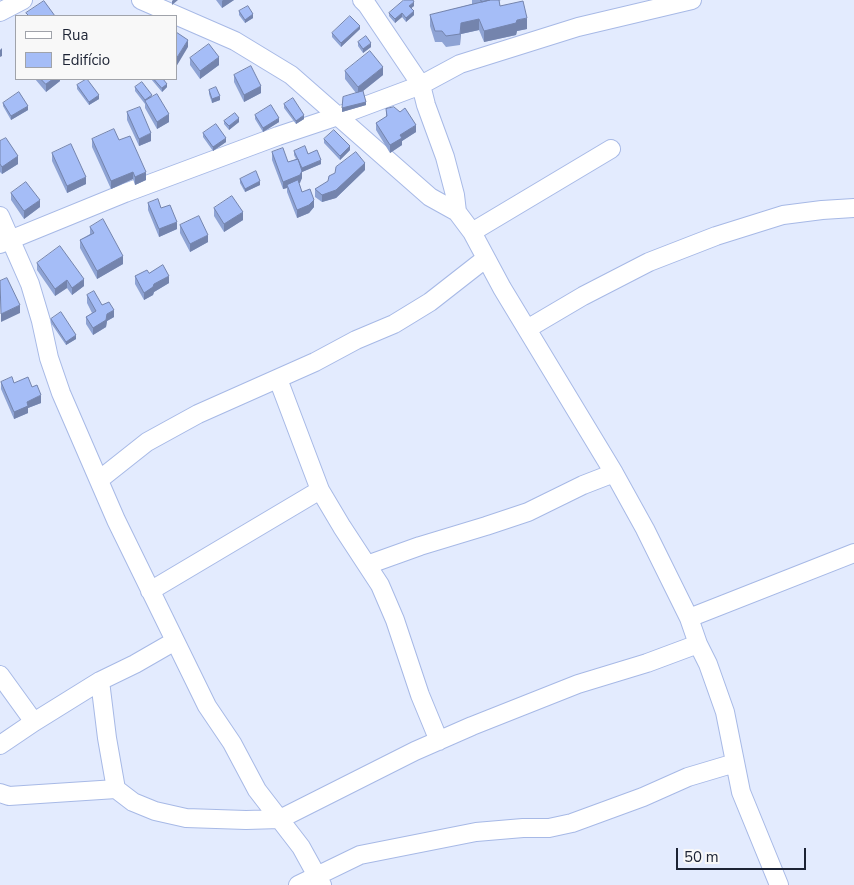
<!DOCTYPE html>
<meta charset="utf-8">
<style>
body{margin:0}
#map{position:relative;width:854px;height:885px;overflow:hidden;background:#e3ebfe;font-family:"Nunito Sans",sans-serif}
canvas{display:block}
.legend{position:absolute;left:15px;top:15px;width:162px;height:65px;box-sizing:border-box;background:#f8f8f8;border:1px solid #a0a3aa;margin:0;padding:6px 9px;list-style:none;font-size:15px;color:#1c2334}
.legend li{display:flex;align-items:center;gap:10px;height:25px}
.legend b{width:25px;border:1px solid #a0a3aa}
.scale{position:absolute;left:676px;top:848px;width:130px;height:22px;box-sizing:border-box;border:2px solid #1c2334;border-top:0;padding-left:6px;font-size:15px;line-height:18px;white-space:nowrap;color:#1c2334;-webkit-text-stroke:4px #f8f8f8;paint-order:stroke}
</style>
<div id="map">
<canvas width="854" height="885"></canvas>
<ul class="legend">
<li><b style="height:6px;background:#fff"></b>Rua</li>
<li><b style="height:14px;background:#a5bdf7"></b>Edifício</li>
</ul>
<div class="scale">50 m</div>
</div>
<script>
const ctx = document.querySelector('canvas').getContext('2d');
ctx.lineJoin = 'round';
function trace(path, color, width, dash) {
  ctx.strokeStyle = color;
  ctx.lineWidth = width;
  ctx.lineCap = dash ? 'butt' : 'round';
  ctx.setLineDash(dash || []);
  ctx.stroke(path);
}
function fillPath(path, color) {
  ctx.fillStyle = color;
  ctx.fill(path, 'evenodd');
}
const minor = new Path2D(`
 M141,0L235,41L291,75L430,197L457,212
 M362,0L367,5L421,85L426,105L445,157L455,195L457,212L472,232L502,288L614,473L645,529L689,618L698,644L708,664L725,712L741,792L779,885
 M0,12L23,0
 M0,216L30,284L41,321L49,358L61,393L116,520L207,706L232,743L257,790L301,847L322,885
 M472,232L611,149
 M0,244L125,193L278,136L338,116L421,85L460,64L578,27L692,0
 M527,329L583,296L649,262L716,236L783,215L822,210L854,208
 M278,379L320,490L342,527L380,585L395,620L420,695L439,741
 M99,480L147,442L198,414L315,362L356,340L394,324L430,302L485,259
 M367,565L420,546L486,526L528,512L583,485L614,473
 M150,591L320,490
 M689,618L854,553
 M0,675L34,722
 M100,681L107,738L116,789
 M0,745L34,722L100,681L135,664L175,641
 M0,793L9,796L116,789L133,802L155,811L186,818L246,820L280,819L415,751L472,726L578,684L647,663L698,644
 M298,885L360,855L476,832L523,828H549L572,823L643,797L688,777L735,763`);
trace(minor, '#a7b9e6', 20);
trace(minor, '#fff', 18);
fillPath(new Path2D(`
 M216,0H234L222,8Z
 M472,0H501L499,1L500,6L527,29L517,31L516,35L484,42L479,30L461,34L460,45L446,47L442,42H435L430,26V15L472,4Z
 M414,6L411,8L414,15L406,22L402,17L395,23L389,16V13Z
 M239,11L253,18L245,23L239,15Z
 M360,29L341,47L332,37V33Z
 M358,42L371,47L363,53L358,46Z
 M190,58L219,65L200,79L190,65Z
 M345,71L383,75L363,91L366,105L342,112L356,93L345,79Z
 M234,75L261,93L244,102L234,82Z
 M35,79H60V81L46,92Z
 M151,79H163L167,87L162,92Z
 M77,85L99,99L89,105L77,89Z
 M135,87L152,97L169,122L157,129L145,108V104L135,91Z
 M209,90L220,100L212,103L209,94Z
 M3,103L28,110L11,120L3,106Z
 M284,104L304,119L296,124L284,108Z
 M386,109L416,132L402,141V145L390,153L376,130V123L386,117Z
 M127,112L151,141L139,146L127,120Z
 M255,115L279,122L263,132L255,119Z
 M224,121L239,122L229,130L224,124Z
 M203,133L226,142L213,151L203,137Z
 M92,139L119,140L146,180L135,185L133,179L111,189L92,147Z
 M324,139L350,150L340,160L324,143Z
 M0,141L18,164L2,174L0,172Z
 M294,151L308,154L321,164L302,172V178L299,183L302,192L314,207L309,213L297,218L287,192V188L283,189L272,160V152L288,162L296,159L294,155Z
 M52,153L86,184L67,193L52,161Z
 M365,170L336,198L322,202L315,197V189Z
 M240,179L260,185L245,192L240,183Z
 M11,193L40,207L24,219L11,200Z
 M148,203L161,208L177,229L159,237L148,210Z
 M214,208L243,220L224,232L214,216Z
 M180,225L208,242L190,252L180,233Z
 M90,227L123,264L97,279L80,248V240L90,234Z
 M37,263L84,286L72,295L67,288L55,296L37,270Z
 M149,273L169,283L154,292L153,295L144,300L135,284V276Z
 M87,295L102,305L114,317L107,321L106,327L93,335L86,324V317L92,313L87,303Z
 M51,319L76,339L66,345L51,323Z
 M1,382L14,383L32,387L41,403L28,408V413L14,419L1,389Z`), '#8ea3d4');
fillPath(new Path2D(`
 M173,0H178L172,5V1Z
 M223,0H234L222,8V1Z
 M414,2V6L409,10V6Z
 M414,11V15L406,22V18Z
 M402,13V17L395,23V19Z
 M253,14V18L245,23V20Z
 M527,18V29L517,31L516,35L484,42V31L517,20Z
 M479,19V30L461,34L460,45L461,23Z
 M360,26V29L341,47V43Z
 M188,40V47L176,67V59Z
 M371,43V47L363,53V49Z
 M2,48V56L0,57V50Z
 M219,57V65L200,79V71Z
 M383,67V75L358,95V87Z
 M53,79H60V81L46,92V84Z
 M167,84V87L162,92V88Z
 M261,86V93L244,102V95Z
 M99,95V99L89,105V102Z
 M220,96V100L212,103V99Z
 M366,102V105L342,112V108Z
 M28,106V110L11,120V116Z
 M169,114V122L157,129V122Z
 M304,115V119L296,124V121Z
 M239,118V122L229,130V126Z
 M279,118V122L263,132V128Z
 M416,125V132L402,141V145L390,153V145L400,135Z
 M151,133V141L139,146V139Z
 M226,138V142L213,151V147Z
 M350,146V150L340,160V156Z
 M18,156V164L2,174V167Z
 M321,160V164L302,172V178L300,183L288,187L287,185V188L283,189V182L302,168Z
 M365,163V170L336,198L322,202V195Z
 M133,172V179L111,189V181Z
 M146,172V180L135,185V177Z
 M86,177V184L67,193V186Z
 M260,181V185L245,192V189Z
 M40,200V207L24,219V211Z
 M314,200V207L309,213L297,218V210Z
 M243,212V220L224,232V224Z
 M177,222V229L159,237V229Z
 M208,235V242L190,252V244Z
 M123,256V264L97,279V271Z
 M169,276V283L154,292L153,295L144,300V293L154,284Z
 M84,279V286L72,295V288Z
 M67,280V288L55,296V289Z
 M20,305V313L1,322V314Z
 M114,310V317L107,321L106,327L93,335V328L107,314Z
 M76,335V339L66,345V342Z
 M41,395V403L28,408V413L14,419V412L27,402Z`), '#7484ad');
const building = new Path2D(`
 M404,0H413L414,2L409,6L414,11L406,18L402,13L395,19L389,13Z
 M481,0H490L482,2Z
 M490,0H499L500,6L523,1L527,18L517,20L516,23L484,31L479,19L461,23L460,34L446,36L442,31H435L430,15Z
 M44,1L55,16H29L26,13Z
 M248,6L253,14L245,20L239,11Z
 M350,16L360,26L341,43L332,33Z
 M176,32L188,40L176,59Z
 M366,36L371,43L363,49L358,42Z
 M209,44L219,57L200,71L190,58Z
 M370,51L383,67L358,87L345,71Z
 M251,66L261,86L244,95L234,75Z
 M41,79H53L46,84Z
 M87,79L99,95L89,102L77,85Z
 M154,79H163L167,84L162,88Z
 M142,82L152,95L145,100L135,87Z
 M216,87L220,96L212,99L209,90Z
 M363,91L366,102L342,108L343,97Z
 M19,92L28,106L11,116L3,103Z
 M157,94L169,114L157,122L145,101Z
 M293,98L304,115L296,121L284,104Z
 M271,105L279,118L263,128L255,115Z
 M140,107L151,133L139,139L127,112Z
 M394,107L400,112L405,108L416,125L400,135L402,138L390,145L376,123L387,116L386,109Z
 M235,113L239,118L229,126L224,121Z
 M216,124L226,138L213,147L203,133Z
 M114,129L119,140L130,136L146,172L135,177L133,172L111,181L92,139Z
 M334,130L350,146L340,156L324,139Z
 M6,138L18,156L2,167L0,164V141Z
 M71,144L86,177L67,186L52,153Z
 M305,146L308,154L317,150L321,160L302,168L294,151Z
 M283,148L288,162L298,159L302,171L300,175L283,182L272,152Z
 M356,152L365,163L336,190L322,195L315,189L328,181L329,176L335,173L336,167Z
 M256,171L260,181L245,189L240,179Z
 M298,180L302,192L310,189L314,200L309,205L297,210L287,185Z
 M26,182L40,200L24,211L11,193Z
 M232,196L243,212L224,224L214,208Z
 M158,199L161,208L170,205L177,222L159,229L148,203Z
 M199,216L208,235L190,244L180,225Z
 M103,219L123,256L97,271L80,240L94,233L90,227Z
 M60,246L84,279L72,288L67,280L55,289L37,263Z
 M163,265L169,276L154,284L153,287L144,293L135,276L147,270L149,273Z
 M7,278L20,305L1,314L0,281Z
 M94,291L102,305L109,302L114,310L107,314L106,320L93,328L86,317L96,311L87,295Z
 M61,312L76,335L66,342L51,319Z
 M12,377L14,383L28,377L32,387L37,385L41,395L27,402L28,406L14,412L1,382Z`);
fillPath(building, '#a5bdf7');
trace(building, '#7484ad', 1);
</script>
